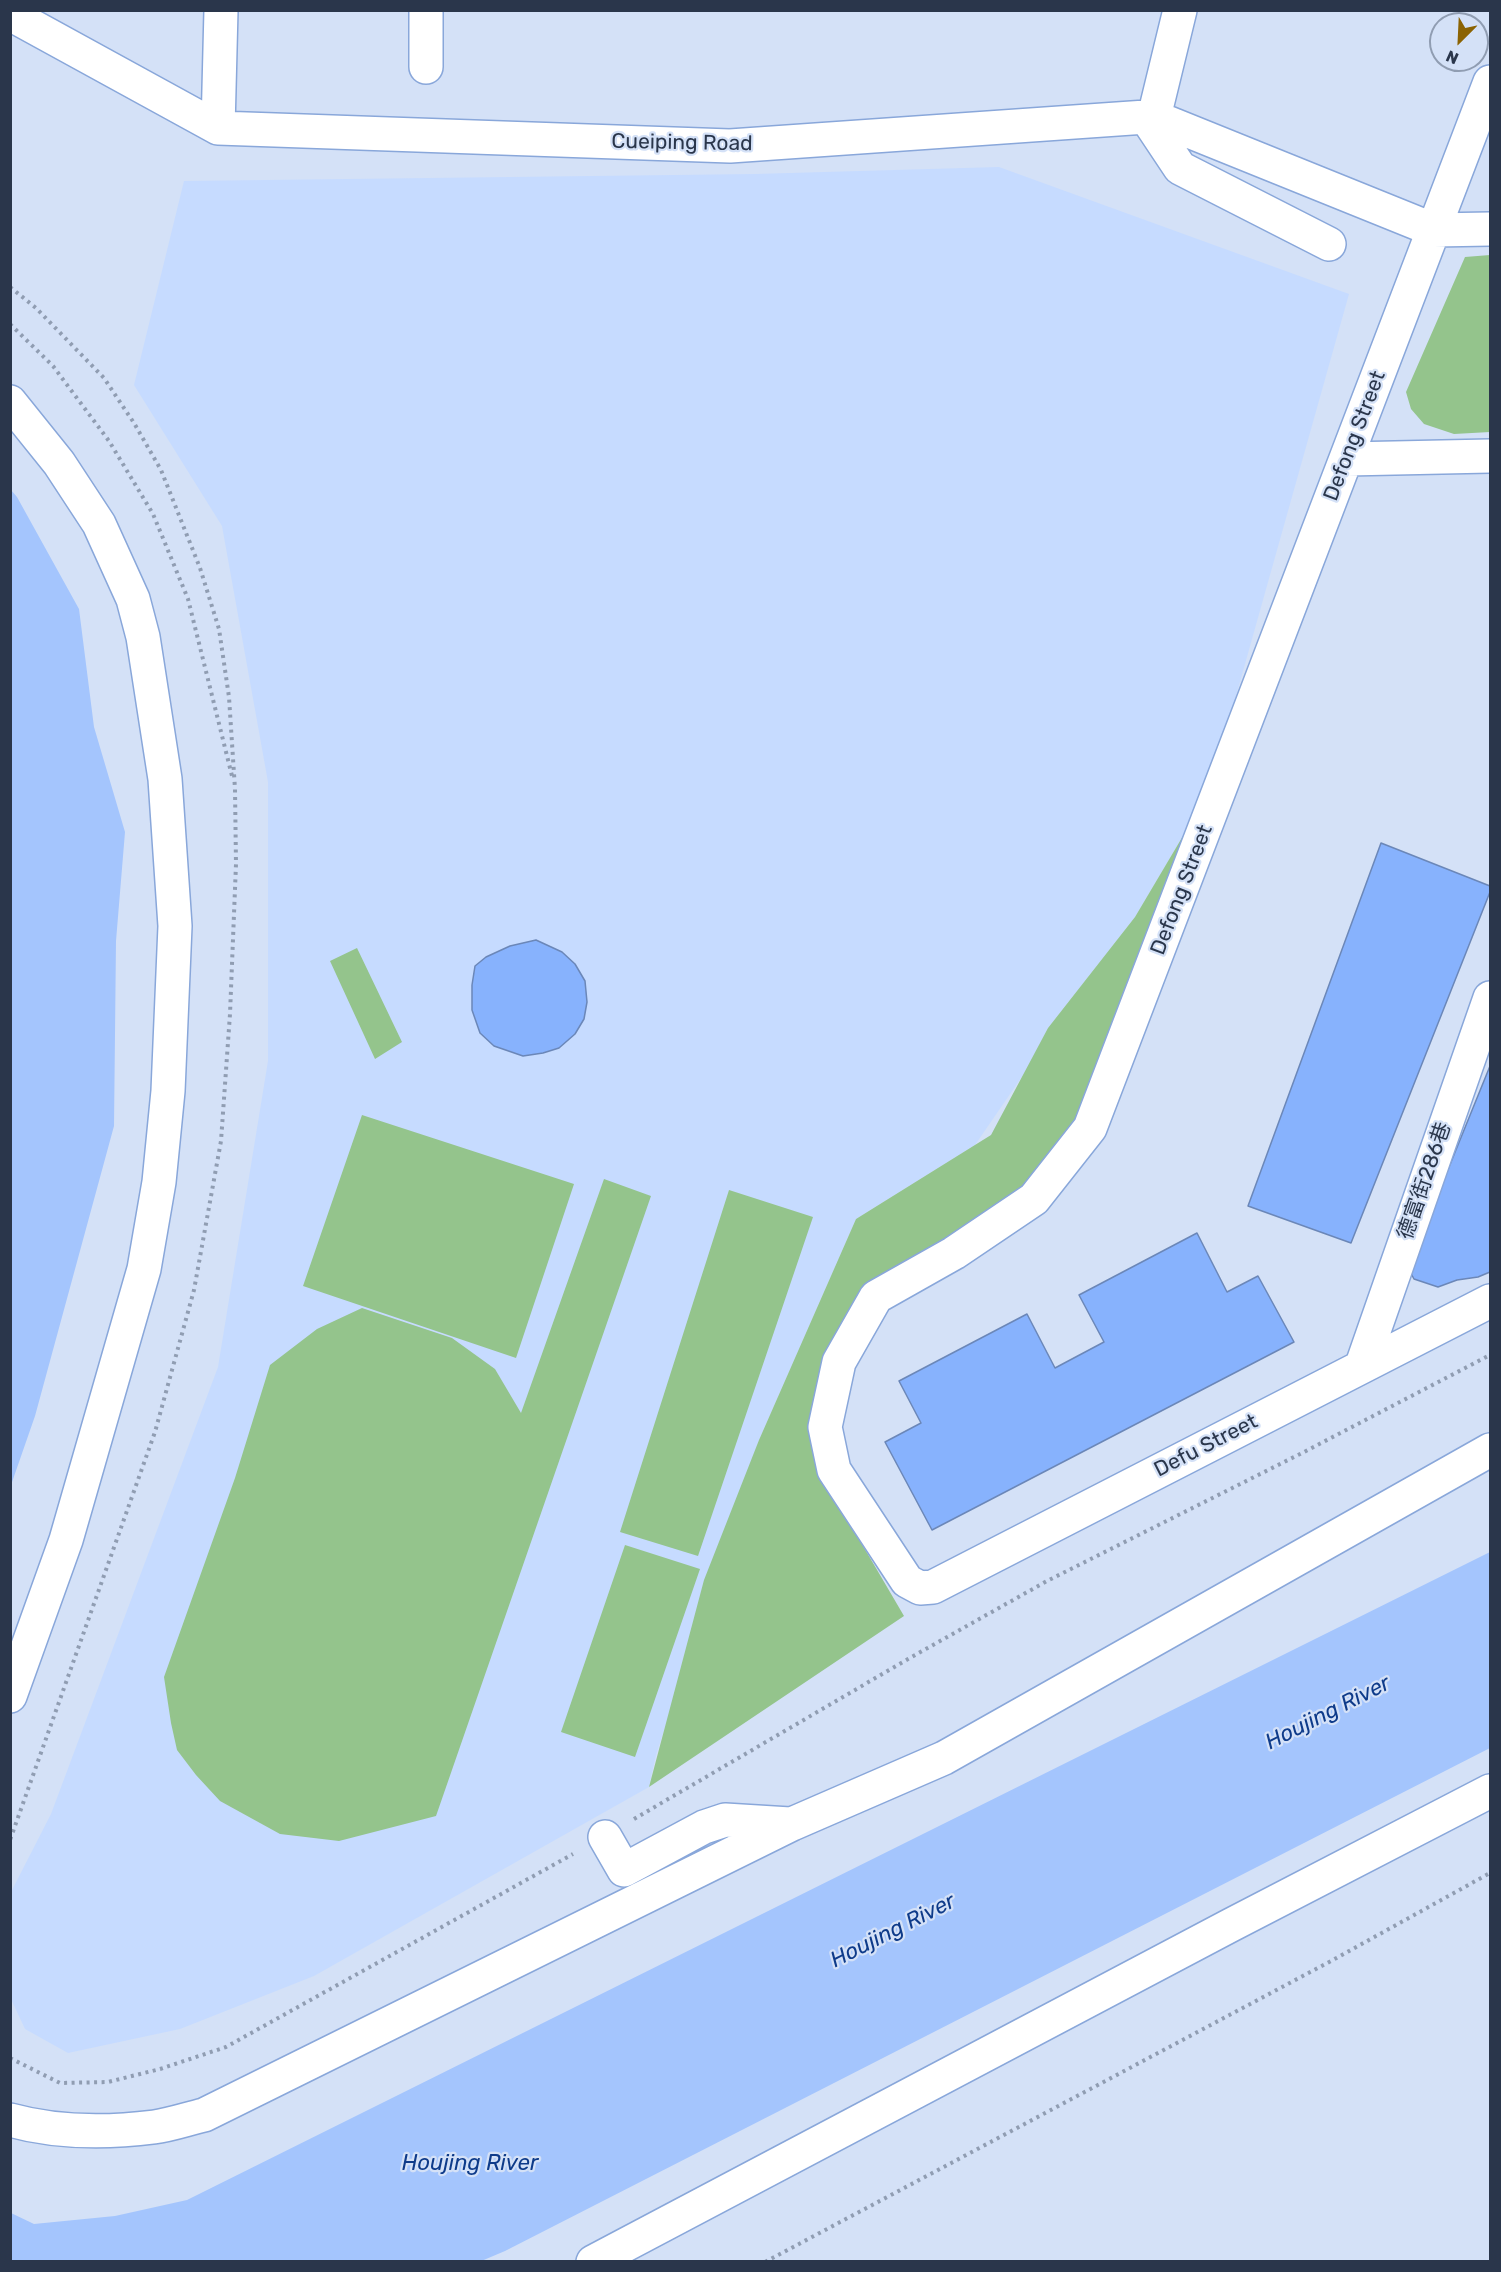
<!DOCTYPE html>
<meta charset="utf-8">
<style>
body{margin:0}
#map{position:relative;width:1501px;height:2272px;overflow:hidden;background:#d4e1f7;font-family:Rubik,sans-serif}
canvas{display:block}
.frame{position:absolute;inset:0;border:12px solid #2a364b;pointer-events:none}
.north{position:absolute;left:1429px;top:12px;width:60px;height:60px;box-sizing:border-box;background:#d4e1f7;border:2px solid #909db2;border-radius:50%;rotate:204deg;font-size:16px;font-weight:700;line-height:24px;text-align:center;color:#2a364b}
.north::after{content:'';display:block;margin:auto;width:21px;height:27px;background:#8b6303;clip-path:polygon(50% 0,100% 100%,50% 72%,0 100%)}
</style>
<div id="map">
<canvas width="1501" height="2272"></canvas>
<div class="frame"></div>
<div class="north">N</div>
</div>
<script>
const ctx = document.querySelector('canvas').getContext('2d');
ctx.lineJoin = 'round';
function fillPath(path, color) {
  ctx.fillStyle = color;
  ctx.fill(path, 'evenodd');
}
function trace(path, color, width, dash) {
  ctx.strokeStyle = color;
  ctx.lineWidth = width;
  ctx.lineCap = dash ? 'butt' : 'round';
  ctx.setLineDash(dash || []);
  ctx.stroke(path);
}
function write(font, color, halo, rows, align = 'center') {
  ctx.font = font + ' Rubik,"Noto Sans TC",sans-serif';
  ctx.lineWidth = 4.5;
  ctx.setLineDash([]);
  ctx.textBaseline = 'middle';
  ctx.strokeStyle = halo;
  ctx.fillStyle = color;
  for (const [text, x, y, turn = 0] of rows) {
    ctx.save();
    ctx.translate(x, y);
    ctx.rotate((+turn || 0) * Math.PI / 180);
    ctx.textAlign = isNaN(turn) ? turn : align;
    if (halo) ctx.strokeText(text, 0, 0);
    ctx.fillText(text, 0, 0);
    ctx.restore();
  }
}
fillPath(new Path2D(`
 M999,167L1349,294L1209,792L1135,917L1048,1028L1030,1065L975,1145L856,1219L759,1440L656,1755L649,1787L314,1976L180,2029L68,2053L25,2029L11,1999V1892L51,1814L218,1367L268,1061V782L222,526L134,385L184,181L755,174Z`), '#c6dbff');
fillPath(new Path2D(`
 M1490,255V432L1454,434L1424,424L1411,409L1406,392L1465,257Z
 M1209,792L1090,1128L1026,1195L865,1298L818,1469L904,1616L649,1787L704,1580L759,1440L856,1219L991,1135L1048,1028L1135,917Z
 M357,948L402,1042L375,1059L330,961Z
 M362,1115L574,1184L516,1358L303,1286Z
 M604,1179L651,1196L436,1816L339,1841L280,1834L220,1801L196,1775L177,1750L171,1723L164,1677L235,1478L270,1365L317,1329L362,1308L452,1338L495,1369L521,1413Z
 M729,1190L813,1217L698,1556L620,1532Z
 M625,1545L700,1569L635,1757L561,1732Z`), '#94c48c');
fillPath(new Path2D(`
 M11,490L17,497L79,609L94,727L125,832L116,941L114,1126L35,1416L11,1485Z
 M1490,1552V1748L505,2251L479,2262L11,2261V2213L34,2224L115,2216L187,2200Z`), '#a4c5fd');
const building = new Path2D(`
 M1381,843L1490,886V892L1351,1243L1248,1206Z
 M536,940L562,952L575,964L585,981L587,1002L584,1019L575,1034L559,1048L543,1053L523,1056L494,1046L480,1033L472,1010V985L475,966L486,957L510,946Z
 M1490,1066V1272L1478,1277L1457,1280L1438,1287L1414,1279L1408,1268Z
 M1197,1233L1227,1292L1258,1276L1294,1342L932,1530L885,1442L921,1423L899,1381L1027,1314L1055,1368L1104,1342L1079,1295Z`);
fillPath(building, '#87b2fd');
trace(building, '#6b87b8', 1.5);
const minor = new Path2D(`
 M1180,10L1154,117H1146L1180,168L1329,244
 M10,14L218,128L730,146L1146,117
 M426,67V10
 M1490,82L1090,1128L1034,1199L954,1253L876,1297L839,1362L825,1427L834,1470L907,1581L920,1588L933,1587L1490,1301
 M1154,117L1434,230L1490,229
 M218,128L221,10
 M10,402L59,463L99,524L133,599L143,637L165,779L175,926L168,1091L159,1182L144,1269L66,1540L10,1696
 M1347,459L1490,456
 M1362,1365L1490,998
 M605,1837L624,1870L704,1827L725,1820L790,1824
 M10,2120C57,2133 106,2133 154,2127C170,2125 187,2119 204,2115L792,1824L944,1758L1490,1450
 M593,2262L1231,1925L1490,1791`);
trace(minor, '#89a7da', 36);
trace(new Path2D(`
 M10,287L36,308L104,378L134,423L161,470L200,568L219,629L229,697L235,789L236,864L230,1014L221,1141L194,1290L155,1432L10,1840
 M10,324L53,366L109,441L153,514L188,599L232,776
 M634,1819L908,1659L1047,1581L1304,1452L1490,1355
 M10,2058L60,2083L108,2082L160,2069L226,2047L573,1854
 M765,2262L1331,1961L1490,1873`), '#909db2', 4, [3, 4.5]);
trace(minor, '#fff', 33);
write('21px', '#2a364b', '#d4e1f7', [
 ["Cueiping Road",682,143,1],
 ["Defong Street",1355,436,-69],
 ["Defong Street",1182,890,-69],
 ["德富街286巷",1425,1181,-71],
 ["Defu Street",1206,1446,-27]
]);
write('italic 22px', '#0e3b8a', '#d4e1f7', [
 ["Houjing River",1328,1713,-27],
 ["Houjing River",893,1931,-27],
 ["Houjing River",470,2164]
]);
</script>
